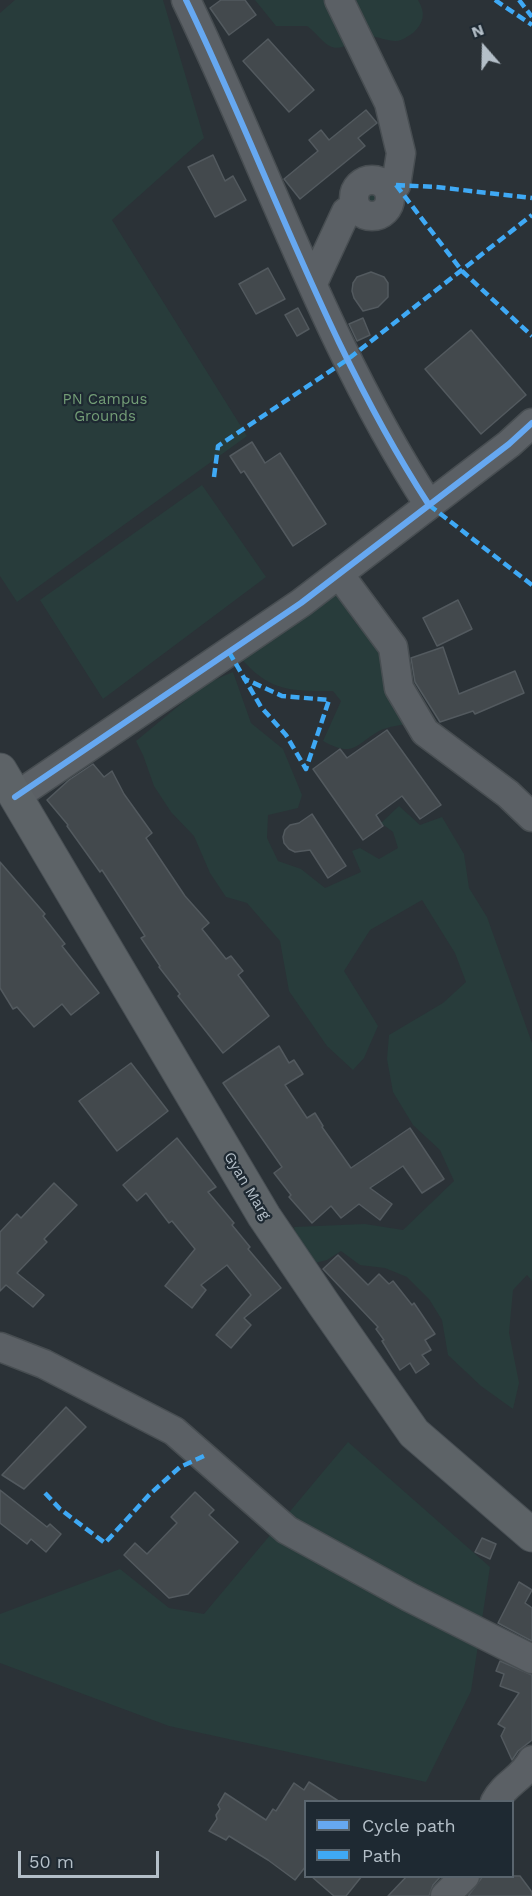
<!DOCTYPE html>
<style>
body{margin:0}
#map{position:relative;width:532px;height:1896px;overflow:hidden;background:#2b3237;font-family:"Work Sans",sans-serif}
canvas{display:block}
.legend{position:absolute;left:304px;top:1800px;width:210px;height:78px;box-sizing:border-box;background:#1e2932;border:2px solid #5a656e;margin:0;padding:8px 10px;list-style:none;font-size:18px;color:#b4bfc8}
.legend li{display:flex;align-items:center;gap:12px;height:30px}
.legend b{width:30px;border:2px solid #5a656e}
.north{position:absolute;left:454px;top:18px;width:60px;height:60px;-webkit-text-stroke:4px #1e2932;paint-order:stroke;rotate:340deg;font-size:16px;font-weight:700;line-height:24px;text-align:center;color:#b4bfc8}
.north::after{content:'';display:block;margin:auto;width:21px;height:27px;background:#b4bfc8;clip-path:polygon(50% 0,100% 100%,50% 72%,0 100%)}
.scale{position:absolute;left:18px;top:1851px;width:141px;height:27px;box-sizing:border-box;border:3px solid #b4bfc8;border-top:0;padding-left:8px;font-size:18px;line-height:21px;white-space:nowrap;color:#b4bfc8;-webkit-text-stroke:4px #1e2932;paint-order:stroke}
</style>
<div id="map">
<canvas width="532" height="1896"></canvas>
<ul class="legend">
<li><b style="height:8px;background:#66a8f1"></b>Cycle path</li>
<li><b style="height:8px;background:#3fa9f5"></b>Path</li>
</ul>
<div class="north">N</div>
<div class="scale">50 m</div>
</div>
<script>
const ctx = document.querySelector('canvas').getContext('2d');
ctx.lineJoin = 'round';
function fillPath(path, color) {
  ctx.fillStyle = color;
  ctx.fill(path, 'evenodd');
}
function trace(path, color, width, dash) {
  ctx.strokeStyle = color;
  ctx.lineWidth = width;
  ctx.lineCap = dash ? 'butt' : 'round';
  ctx.setLineDash(dash || []);
  ctx.stroke(path);
}
function write(font, color, halo, rows, align = 'center') {
  ctx.font = font + ' "Work Sans",sans-serif';
  ctx.lineWidth = 4.5;
  ctx.setLineDash([]);
  ctx.textBaseline = 'middle';
  ctx.strokeStyle = halo;
  ctx.fillStyle = color;
  for (const [text, x, y, turn = 0] of rows) {
    ctx.save();
    ctx.translate(x, y);
    ctx.rotate((+turn || 0) * Math.PI / 180);
    ctx.textAlign = isNaN(turn) ? turn : align;
    if (halo) ctx.strokeText(text, 0, 0);
    ctx.fillText(text, 0, 0);
    ctx.restore();
  }
}
fillPath(new Path2D(`
 M15,0H163L204,138L112,220L247,436L17,602L0,576V13Z
 M255,0H418C426,13 424,23 413,33C408,36 402,41 396,41C384,41 375,34 363,37C353,40 343,51 332,47C323,44 315,31 307,26H276Z
 M373,184L378,186L386,200L381,208L377,211H367L359,193L362,188Z
 M202,485L266,577L103,699L40,600Z
 M334,587L355,622L376,645L392,692L413,723C402,725 389,726 379,731C355,745 354,758 323,741L341,701L333,691C290,691 269,692 239,656Z
 M233,672L251,723L283,749L302,795L298,808L268,815L267,838L278,861L301,869L325,888L361,872L352,851L360,848L379,859L398,848L393,832L381,823L399,806L420,825L442,817L464,854L469,888L487,917L532,1043V1281L527,1275L513,1290L509,1333L519,1383L513,1409L481,1386L448,1355L442,1320L429,1299L407,1277L385,1268L360,1265L341,1251L327,1260L315,1263L299,1247L294,1227L365,1224L403,1230L454,1181L440,1150L413,1125L393,1092L387,1059L389,1035L443,1003L466,982L455,953L422,900L370,930L344,971L378,1026L364,1058L353,1070L327,1046L289,991L280,941L247,903L226,897L210,873L194,836L171,812L154,786L143,755L136,741L205,684Z
 M348,1442L490,1567L471,1691L426,1782L169,1726L0,1663V1614L120,1569L169,1608L204,1614Z`), '#283c3b');
const building = new Path2D(`
 M221,0H245L256,15L229,35L210,8Z
 M268,39L314,90L289,112L243,61Z
 M366,110L377,123L358,138L365,146L300,199L284,179L318,151L309,140L321,130L329,140Z
 M213,155L225,181L233,176L246,200L215,217L188,167Z
 M268,268L285,299L256,314L239,284Z
 M371,272L384,277L388,283V297L378,307L363,311L354,298L352,291L353,283L357,277Z
 M298,308L309,329L297,336L285,315Z
 M363,318L370,335L357,341L349,324Z
 M471,330L526,395L481,434L425,369Z
 M252,442L265,463L280,453L326,524L293,546L244,471L241,473L230,456Z
 M458,600L472,629L437,646L423,618Z
 M443,647L459,694L515,671L524,693L475,714L473,711L440,722L415,682L411,658Z
 M387,730L441,805L420,819L402,796L376,815L383,826L363,840L313,769L340,749L347,758Z
 M93,764L104,777L112,771L124,794L152,833L146,838L185,896L209,923L202,929L226,959L231,956L243,971L238,975L269,1016L223,1053L178,996L180,994L159,967L160,966L141,938L145,936L102,870L100,872L67,826L68,825L47,800L69,780Z
 M312,814L346,866L328,878L310,850L295,852L289,849L284,843L283,837L285,830L290,825L299,823Z
 M0,862L45,914L43,916L65,944L62,946L99,993L71,1015L62,1004L34,1027L17,1007L13,1009L0,988Z
 M279,1046L289,1063L294,1060L303,1074L285,1085L307,1118L315,1113L323,1126L322,1127L351,1168L410,1128L444,1179L422,1193L403,1166L370,1188L392,1204L380,1220L359,1204L341,1218L331,1206L312,1223L289,1197L291,1195L274,1173L282,1167L223,1083Z
 M131,1063L168,1111L117,1151L79,1101Z
 M177,1138L216,1187L208,1192L234,1223L232,1225L250,1247L248,1249L281,1288L244,1318L251,1325L231,1348L216,1335L251,1295L227,1265L201,1285L206,1290L192,1308L165,1286L195,1249L172,1221L169,1223L146,1193L137,1201L123,1185Z
 M54,1183L77,1205L44,1239L47,1242L17,1273L44,1295L33,1307L6,1285L0,1291V1232L17,1214L21,1218Z
 M338,1255L368,1285L379,1274L389,1284L393,1281L412,1305L414,1303L435,1334L425,1340L431,1350L422,1355L429,1364L416,1373L410,1363L400,1370L382,1341L384,1340L376,1329L378,1327L323,1269Z
 M66,1407L86,1427L24,1489L2,1475Z
 M0,1490L47,1527L50,1524L61,1534L46,1552L31,1539L27,1544L0,1523Z
 M195,1492L214,1510L209,1515L238,1542L188,1594L169,1598L124,1555L135,1543L147,1554L177,1523L171,1517Z
 M482,1538L496,1544L490,1559L475,1552Z
 M519,1582L532,1590L525,1603L532,1608V1641L498,1623Z
 M500,1661L532,1675V1740L518,1751L512,1760L501,1736L505,1728L498,1724L519,1693L500,1686L504,1674L496,1671Z
 M309,1782L340,1802H306V1866L295,1880L268,1860L229,1836L226,1840L209,1831L217,1819L216,1815L220,1809L218,1805L225,1793L266,1820L273,1809L276,1811L294,1783L304,1790Z
 M311,1876H362L346,1896H334Z
 M407,1876H441L433,1885L429,1896H388Z
 M483,1876H520L532,1892V1896H468Z`);
fillPath(building, '#43494d');
trace(building, '#535a5f', 1.5);
const minor = new Path2D(`
 M186,0C267,168 327,348 429,505
 M339,0L389,103L401,153L396,185L388,189
 M354 198a18 18 0 1 1 36 0a18 18 0 1 1-36 0Z
 M313,283L346,212L355,206
 M339,574L393,647L399,688L425,732L508,794L532,817
 M15,797L301,603L509,444L532,423
 M0,1347L44,1364L174,1431L287,1530L409,1597L532,1659
 M495,1802C505,1783 522,1779 532,1760
 M445,1896L465,1876`);
const major = new Path2D(`
 M0,770L264,1216L323,1303L414,1433L532,1535`);
trace(minor, '#484e52', 31);
trace(major, '#484f54', 35);
trace(minor, '#5b6065', 28);
trace(major, '#5d6367', 33);
trace(new Path2D(`
 M495,0L532,25
 M519,0L532,17
 M396,185L462,271L532,336
 M396,185L436,187L532,198
 M214,477L218,446L347,360L532,215
 M429,505L532,585
 M229,652L261,707L286,735L306,769L329,700L282,696L243,678
 M45,1493L60,1509L105,1543L150,1494L180,1467L204,1456`), '#3fa9f5', 4.5, [9, 4.5]);
trace(new Path2D(`
 M186,0C267,168 327,348 429,505
 M15,797L301,603L509,444L532,423`), '#66a8f1', 6);
write('15px', '#739d76', '#1e2932', [
 ["PN Campus",105,400],
 ["Grounds",105,417]
]);
write('15px', '#b4bfc8', '#1e2932', [
 ["Gyan Marg",247,1186,59]
]);
</script>
